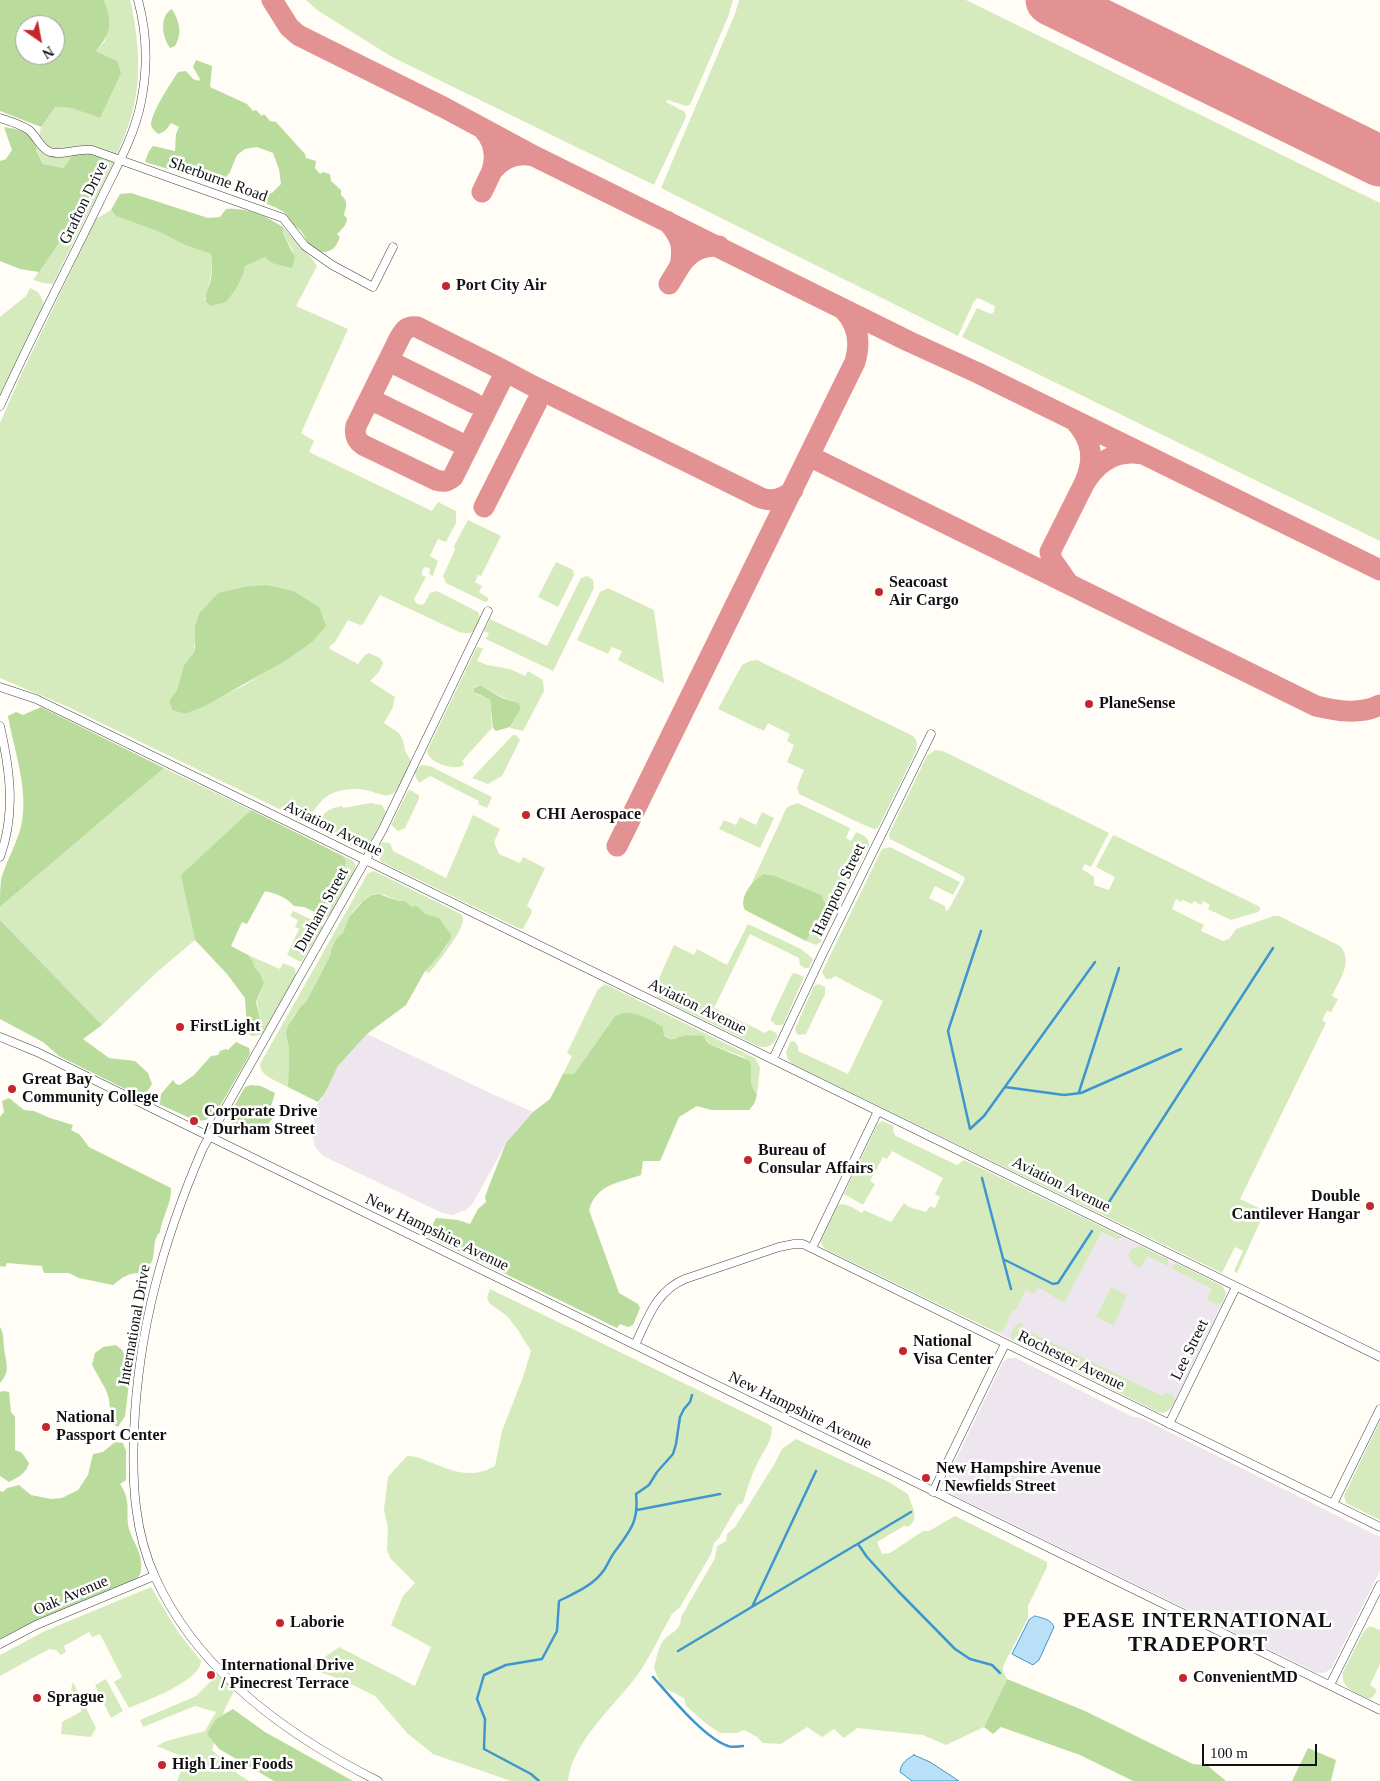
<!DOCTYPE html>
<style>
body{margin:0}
#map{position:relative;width:1380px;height:1781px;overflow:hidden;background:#fffdf5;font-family:Georgia,serif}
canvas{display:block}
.north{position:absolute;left:15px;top:15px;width:50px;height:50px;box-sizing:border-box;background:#fff;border:1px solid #a0a0a0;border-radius:50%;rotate:147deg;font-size:14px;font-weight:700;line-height:20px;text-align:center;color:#111}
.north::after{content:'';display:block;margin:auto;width:18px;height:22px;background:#c4262e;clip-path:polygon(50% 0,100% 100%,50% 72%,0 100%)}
.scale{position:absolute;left:1202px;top:1744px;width:115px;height:22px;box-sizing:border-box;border:2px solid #111;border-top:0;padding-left:6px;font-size:15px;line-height:18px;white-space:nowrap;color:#111;-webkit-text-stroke:4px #fff;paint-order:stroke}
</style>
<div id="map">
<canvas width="1380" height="1781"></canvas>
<div class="north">N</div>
<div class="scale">100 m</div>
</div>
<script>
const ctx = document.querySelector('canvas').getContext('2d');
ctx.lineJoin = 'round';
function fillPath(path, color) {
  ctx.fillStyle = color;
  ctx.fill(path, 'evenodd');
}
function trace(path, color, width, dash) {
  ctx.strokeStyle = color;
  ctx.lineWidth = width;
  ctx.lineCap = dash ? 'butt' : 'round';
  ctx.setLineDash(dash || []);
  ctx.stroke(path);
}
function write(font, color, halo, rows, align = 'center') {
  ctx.font = font + ' Georgia,serif';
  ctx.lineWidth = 5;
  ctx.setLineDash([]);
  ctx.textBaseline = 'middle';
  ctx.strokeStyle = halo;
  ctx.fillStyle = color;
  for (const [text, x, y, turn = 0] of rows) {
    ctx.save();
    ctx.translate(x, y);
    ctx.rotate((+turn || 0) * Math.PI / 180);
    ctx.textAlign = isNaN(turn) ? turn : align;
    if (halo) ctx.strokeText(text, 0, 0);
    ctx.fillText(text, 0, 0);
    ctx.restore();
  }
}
fillPath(new Path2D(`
 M367,1034L490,1093L533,1112L506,1143L473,1203L466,1210L452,1215L442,1213L323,1156L315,1147L312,1134L314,1120L312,1113L325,1093L338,1066Z
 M1102,1232L1118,1240H1121V1236L1222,1286L1225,1290V1298L1171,1409L1164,1413L1158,1412L998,1333L1003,1331L1013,1310L1017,1309L1026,1290L1038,1286L1064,1302Z
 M1008,1358H1016L1133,1417L1141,1418L1380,1537V1571L1331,1669L1324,1673H1317L949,1493L945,1485L949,1474L1003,1362Z`), '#eee6ef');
fillPath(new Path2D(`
 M104,0H130C136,25 139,50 138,76C136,120 115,159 96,198C81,226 67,255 53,284L43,283L33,280L85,205L108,163L64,168L43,164L36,149L41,127L54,107L71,108L100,118L117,61L96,51L105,41L108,16Z
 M306,0H733L728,17L690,105L686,106L668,100L666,102L685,112L686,117L654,185L392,57L317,10Z
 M739,0H966L1380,203V541L962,337L977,308L991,314L994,312L995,306L978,298L974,301L958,336L661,188L735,14Z
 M111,210L116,216L161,232L185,245L211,254C212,265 212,273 209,284C208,290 205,293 205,300L211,306L226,301L236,289L244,273L245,266L248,264L265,257L293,251L283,233V227L313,260L317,266L296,306L348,329L301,433L314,441L309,452L432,511L438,502L456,511V523L446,542L438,539L430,556L438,561L433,576L429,574L430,568L425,567L422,570V575L426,577L414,599L416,603L420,605L424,604L430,593L437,591L478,612L480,617C474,631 476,636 459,632L380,595L363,624L360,625L348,620L335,642L329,647L330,649L358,664L365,655L369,653L380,658L383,663L379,672L370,681L395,697L393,707L384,723C399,733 402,732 405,750C406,754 409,757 411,761C409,768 399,791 392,794C383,798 374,791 366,790C357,788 347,789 339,791C316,796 316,818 300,821L297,820L298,818L68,707L0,678V423L21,375L96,219ZM312,642L243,686L184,714L172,710L169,701L177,690L184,665L195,651L194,644Z
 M30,288L38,292L44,303L0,394V317L26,296Z
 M468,520L501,536L481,576L478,575L475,582L482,586L479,592L488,598V601L485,602L446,583L443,576L455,550L454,546Z
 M556,562L573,570L574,575L558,607L538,597Z
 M587,576L593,580L594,588L553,671L486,639L489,633L484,631L490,619L547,646L581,578Z
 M608,588L654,610L664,683L618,660L622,651L612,647L608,654L577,640L600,592Z
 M477,647L483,648L477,661L487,665L510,669L525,676L528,671L543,680L544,691L523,731L510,728L521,709L519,703L502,697L480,685L474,687L476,694L490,700L492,728L462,761L464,764L462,766C452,770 429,763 427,751Z
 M757,660L913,736L917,742L916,751L878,828L874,829L864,825L799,794L797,787L804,770L787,762L794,745L787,741L790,734L768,723L764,731L718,709L742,665L750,661Z
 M513,735H516L520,740L502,776L488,784L472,778Z
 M935,750L943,751L1109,833L1091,867L1085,864L1082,869L1094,877V885L1109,890L1115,877L1096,867L1112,837L1114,835L1260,907V910L1258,912L1231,920L1208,909L1210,905L1203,901L1201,905L1194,901L1192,904L1183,900L1181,902L1176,899L1172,909L1204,925L1201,931L1223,941L1229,939L1236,929L1274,916H1279L1340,946C1354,962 1339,980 1332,996L1338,999L1331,1012L1327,1011L1322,1020L1326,1023L1240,1199L1265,1211L1237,1273L1234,1271L1243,1251L1235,1247L1222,1273L792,1064L787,1058L786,1052L790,1042L794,1041L798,1046V1051L848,1074L883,1001L835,976L831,979H826L822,972L882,849L890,847L960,882L953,895L935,886L929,898L945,906L946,911L949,909L965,879L963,876L890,839L889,834L927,756Z
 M421,765L430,766L492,797L487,808L478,804L479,801L430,776L419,783L416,778L415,772Z
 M164,768L251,810L182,875L195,940L157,972L102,1025L0,920V907Z
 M410,790L419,795V799L405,828L398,831L391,825L408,791Z
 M371,803L382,805L385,811V815L368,847L359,849L322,831C316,816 328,808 342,806L343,808Z
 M798,803L850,828L846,838L851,841L856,832C863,835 869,837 869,845L821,942L816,945L806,941L812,931L820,928L824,924L772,875L763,874L756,880L750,887L786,809L789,806Z
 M762,812L774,818L760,848L719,829L724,820L736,825L740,817L756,825Z
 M473,815L500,829L494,842L499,854L520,863L523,857L545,868L527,906L531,909L532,912L523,929L518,928L382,862C376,856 375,847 383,842L390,843L393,851L446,878Z
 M343,856C350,859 358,861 355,871L330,916L325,918L317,913L325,904L330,889L334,887L337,878L344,873L346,861Z
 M374,871L459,913C462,915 463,916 463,920C463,931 437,964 429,973L425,971C435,960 449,948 451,934L439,918L426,914L416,905L412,907L405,901C394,902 383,890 371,895C363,899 352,911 349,918C346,923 346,929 343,933C337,943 331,942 330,956L306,1002L300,1007L293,1017L286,1034L289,1049L288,1087C278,1081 260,1077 260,1064L368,873Z
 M293,911L321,924L323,927L302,961H299L287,955L299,929L295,927L298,920L290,916Z
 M748,924L801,949L813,959L809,968H805L800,965L799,958L750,934L714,1008L765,1033L769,1030L775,1032L778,1036C773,1044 770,1048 760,1047L657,997L655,987L674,945L694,955L697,949L727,965Z
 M248,955L280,969L283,963L295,968L296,976L264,1032L260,1035L253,1036L261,1022L257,1002L264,983C260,974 257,973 254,967C252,963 251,959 248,955Z
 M795,973L804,977L783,1025H776L771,1021V1018L792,974Z
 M605,984L755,1058L760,1067L757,1095L751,1084V1063L742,1056L709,1044L707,1040C700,1038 694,1034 687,1035C677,1036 673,1044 664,1034L663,1027L658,1024L615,1016L574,1074H563L572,1056L567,1053L598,989Z
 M819,984L825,987V994L806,1034L799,1035L796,1033L795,1029L814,986Z
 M882,1121L894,1126L893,1131L896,1136L957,1165L964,1160L1121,1236L1122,1238L1118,1240L1102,1232L1064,1303L1038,1287L1034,1294L1026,1290L1017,1309L1013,1310L1003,1331L998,1333L825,1249L822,1245L821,1240L838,1205C847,1202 854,1209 862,1213L864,1210L891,1222L904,1203L909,1207L926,1212L930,1206L935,1208L940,1197L935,1194L943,1178L892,1151L887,1159L883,1157L870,1181L875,1184L863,1205L844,1194L877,1125Z
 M1140,1246L1168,1259V1266L1147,1256L1141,1268L1134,1265L1128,1256L1132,1249Z
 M1176,1263L1222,1286L1226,1293L1222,1303L1216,1305L1207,1299L1212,1289L1171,1268Z
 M1111,1287L1127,1295L1114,1326L1096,1317Z
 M490,1289L768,1424L772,1427C772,1443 763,1451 757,1464C751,1476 747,1490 743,1503L738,1505L719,1538L714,1543L711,1554L680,1607L672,1614C660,1635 650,1658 636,1677C613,1707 572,1743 568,1781H511L433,1754L407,1733L375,1696L345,1681L309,1668L339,1647L415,1686L431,1647L391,1625L403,1596L415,1583L390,1558L387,1549L388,1527L384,1510L388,1477L407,1456C416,1456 422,1459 430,1462C455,1472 471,1479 495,1466L502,1431L523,1377L531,1351L518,1330L507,1316L489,1303L487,1297Z
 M1020,1323H1023L1022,1328L1162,1396L1166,1393L1172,1394L1175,1400C1171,1408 1168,1414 1158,1412L1013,1340L1011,1337C1012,1331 1014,1325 1020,1323Z
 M1380,1421V1520L1346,1503L1344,1496Z
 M796,1439L885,1480L908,1494C911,1506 921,1518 908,1527L904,1526L877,1542L882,1554L890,1553L923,1531H929L955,1516L1047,1562V1567L1028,1606V1618L1004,1664L1003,1671L1007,1679L984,1727L946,1745L923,1735L857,1728L844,1738L834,1729L822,1737L807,1727L781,1744L763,1743L757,1737L744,1730L737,1733H720L708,1725L686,1706L684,1698L661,1686L654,1668C656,1660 658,1648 663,1641C671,1631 681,1632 681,1617L715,1558L717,1546L726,1541L727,1534L735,1527L775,1463L782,1449Z
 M151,1587L178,1632L201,1661C201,1681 145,1701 129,1708L114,1682L122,1677L100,1634L92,1637L89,1632L64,1646L66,1652L61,1655L56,1650L49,1649L0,1676V1655L45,1631Z
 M1370,1626L1380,1630V1664L1370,1685L1377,1690L1373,1697L1369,1699C1357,1693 1340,1689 1343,1672L1364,1631Z
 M217,1675L235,1689L224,1711L212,1750L238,1774L249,1781H177L186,1758L157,1746L166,1741L205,1731L216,1712L195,1706L143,1727L140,1720L196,1696Z
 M106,1679L123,1711L111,1718L95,1685Z
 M73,1682L96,1728L91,1737L61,1734L62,1722L82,1711L71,1689Z`), '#d5ebbd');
fillPath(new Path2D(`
 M0,0H104C112,23 112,32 96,51L117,61L121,73L100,118L71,108L55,107L41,127L0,111ZM25,25H55V55H25Z
 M172,9C179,21 183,33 175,46L170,48C162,37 159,16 172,9Z
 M196,60L212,66L210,87L247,104L253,111L256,110L262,116L264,114L270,121L276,122L305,154L306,158L316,161L315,168L320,174L323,172L330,174L331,181L341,190V195C349,202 346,206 344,215L347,218C347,225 342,229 337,234L340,237C337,245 334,251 324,252C309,252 308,239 300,230C297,227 294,226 291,223C289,220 288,216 285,213C270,202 257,204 242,188L272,193L281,184L279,169L273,153L257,147L245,149L237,155L230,172L220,185L145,162L149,151L153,146L175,151L176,134L179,127L171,123C167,129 165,132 158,134C155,131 151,128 151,124C153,109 170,85 178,72L186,71L193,79L199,81L200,79L193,67Z
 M4,127C21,130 26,131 37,144L36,150L43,164L64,168L75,152H91L108,163L85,205L39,272L20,269L0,261V161L6,159L12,150Z
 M131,193L208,218L220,217L226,209C247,207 266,216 283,227V233L295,258L292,268L272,263L265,257L245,266L244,273L236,289L226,302L211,306L206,302C205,295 206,292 209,286C213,276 212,264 211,254L185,245L160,232L116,216L111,210L120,194Z
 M266,585L293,591L319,607L326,626L312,642L285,661L203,707L184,714L172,710L169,701L177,690L184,665L195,651V627L199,614L218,593L244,587Z
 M480,685L502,698L519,703L521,709L510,727L496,731L493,728L490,700L474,692V688Z
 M41,707L164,768L0,907C0,899 0,888 1,880C6,860 18,843 22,822C28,787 14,750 8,716L16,712L23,715Z
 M251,810L343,856L346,861L344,873L337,878L334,888L330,889L325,904L317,913L304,907L294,906C286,897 277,894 265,891L247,924L242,922L231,946L248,955L253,962L254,967L260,974L264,983L256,1002L261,1022L253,1036L247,1033L245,998L227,974L195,940L181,875Z
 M763,874L772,875L821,895L829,911L820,928L812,931L806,941L745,910C738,897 753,881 763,874Z
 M378,894C387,896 396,902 405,901L412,907L416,905L426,914L439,918L451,934V938L440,955L425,971L406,1005L367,1034L338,1066L325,1093L318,1102L288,1087L289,1049L286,1034L288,1026L300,1007L306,1002L330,956L331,949L337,938L343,933L349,917L363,901L371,895Z
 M0,920L102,1025L83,1039L109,1058L135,1061L148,1073L152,1084L143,1098L59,1056L43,1042L0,1019Z
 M624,1013C637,1012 652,1020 663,1027L664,1035C673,1044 677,1036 687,1035C692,1035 698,1036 703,1036L709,1044L748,1060L751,1063V1084L757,1095L754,1104L749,1110H711L697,1106L679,1117L660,1161H643L641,1175C618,1183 597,1184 589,1210L619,1293L638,1304L640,1308L633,1325L628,1327L620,1324L617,1328L427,1236L436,1218L458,1220L470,1224L478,1209L486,1202L485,1197L489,1186L506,1143L533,1112L550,1099L563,1074H574L615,1016Z
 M236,1042L249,1048L250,1054L216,1113L206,1120L196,1121L159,1104L161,1094L173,1080L176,1084L180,1085L194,1075L211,1056L218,1055L220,1051L226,1049L228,1050Z
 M251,1085L261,1086L275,1093L271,1107L274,1117L259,1134L249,1136L241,1129L234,1127L231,1121L236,1114L234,1106L245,1087Z
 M9,1098L24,1110L34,1111L50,1118L73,1125L71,1130L79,1134L89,1147L171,1188C172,1203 162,1217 160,1232C151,1241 157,1255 150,1265C143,1276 135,1271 126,1276C121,1278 117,1282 113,1285L79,1278L69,1273H44L42,1266L7,1263L5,1267L0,1266V1117L4,1112L2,1101Z
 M0,1327C4,1334 3,1339 4,1347C5,1362 12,1370 0,1383Z
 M116,1345L122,1350L131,1367L125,1416L118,1427L111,1423L109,1399L106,1390L92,1365L95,1353L103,1347Z
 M3,1391L9,1392L11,1412L15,1417V1450L22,1453L29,1463C26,1474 18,1477 9,1482L0,1476V1392Z
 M115,1442L123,1443L126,1451V1480L120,1484C132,1502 125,1511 129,1529C133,1542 143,1554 141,1569C141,1575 137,1579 133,1582L0,1640V1491L3,1492L7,1488L19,1485L31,1495L51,1499L62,1498L78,1490L88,1475L93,1454L103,1452Z
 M1007,1679L1085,1711L1193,1764L1207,1765L1226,1781H1133L1080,1755L1001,1727L993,1734L984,1727Z
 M233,1709L265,1732L353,1781H274L219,1749L207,1734L216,1719Z
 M1308,1748L1336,1760L1331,1781H1292Z`), '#b9dc9c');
const water = new Path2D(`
 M1035,1616C1042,1618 1051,1619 1054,1627L1039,1660L1033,1665L1012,1654L1029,1620Z
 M914,1755L930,1762L959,1781H912L900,1772C901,1763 907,1759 914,1755Z`);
fillPath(water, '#b9e0f7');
trace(water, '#3f96cf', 1);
trace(new Path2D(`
 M981,931L948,1031L970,1129L984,1116L1095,962
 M1005,1087L1064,1095L1081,1093L1181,1049
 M1079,1092L1119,968
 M982,1178L1011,1289
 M1109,1202L1273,948
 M1003,1259L1053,1284L1058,1283L1092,1231
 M637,1510L720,1494
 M858,1544L867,1557L898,1591L955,1649L970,1659L992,1665L1000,1673
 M752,1607L816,1471
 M678,1651L911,1512
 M653,1677C670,1696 705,1739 728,1746C732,1748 739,1746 743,1746
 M539,1781L531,1774L484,1749L485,1719L477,1699L484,1675L506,1665L542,1659L557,1631L559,1601C575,1593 594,1585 604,1570C608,1564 611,1556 616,1550C631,1530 639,1520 636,1494L649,1485L657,1472L673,1454L676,1444L680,1417L684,1409L690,1402L692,1395`), '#3f96cf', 2.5);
trace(new Path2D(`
 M272,0L289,27L298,35L320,46L445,108L534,156L908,341L978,373L1380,570
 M483,129C494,141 497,155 492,171C503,157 517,152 534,156
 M482,192L492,171
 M667,221C681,236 684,246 680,266C690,251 701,246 719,246
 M669,284L680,266
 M397,365L474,403
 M501,381L453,477C447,482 444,482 436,480L363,445C356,440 354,435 356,426L400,337C405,329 407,326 417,327L497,367L533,386L761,498C773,502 784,499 793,490
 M365,407L372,403H378L458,442
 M1074,420C1093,440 1095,460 1084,484C1097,462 1116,449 1142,454
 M809,456L1316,706C1337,711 1360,715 1380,705
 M484,507L537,402
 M1068,583L1052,560L1050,552L1084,484
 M617,846L855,362C861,342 858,324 843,309`), '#e29292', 21);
trace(new Path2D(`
 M1051,0L1380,161`), '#e29292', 51);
const minor = new Path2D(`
 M0,118C10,121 20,124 29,130C37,137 40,148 50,152C62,156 77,148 92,150L283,218L305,246L332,265L373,287L393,247
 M0,406C31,337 66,271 99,203C114,171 134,138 141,102C148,68 147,33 138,0
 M0,687L36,699L102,731L1380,1357
 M0,726C10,770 16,813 0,857
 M0,1037L37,1052L1380,1710
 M773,1059L822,955L931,734
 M812,1248L878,1111
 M635,1345C648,1318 656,1291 685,1279L779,1247L794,1244H803L1380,1527
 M1169,1424L1236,1287
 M933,1492L1005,1344
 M1333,1504L1380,1409
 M0,1644L36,1625L154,1576
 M1330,1685L1380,1585
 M378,1781C288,1736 199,1673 156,1579C134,1533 132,1481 134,1432C138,1329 163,1241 203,1148L382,831L488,611`);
trace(minor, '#444', 9);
trace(minor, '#fff', 8);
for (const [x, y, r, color] of [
 [446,286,5,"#c4262e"],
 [879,592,5,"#c4262e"],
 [1089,704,5,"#c4262e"],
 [526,815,5,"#c4262e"],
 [180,1027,5,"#c4262e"],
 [12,1089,5,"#c4262e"],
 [194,1121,5,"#c4262e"],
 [748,1160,5,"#c4262e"],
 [1370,1206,5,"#c4262e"],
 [903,1351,5,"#c4262e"],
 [46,1427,5,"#c4262e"],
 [926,1478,5,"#c4262e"],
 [280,1623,5,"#c4262e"],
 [211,1675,5,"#c4262e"],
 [1183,1678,5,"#c4262e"],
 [37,1698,5,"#c4262e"],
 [162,1765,5,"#c4262e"]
]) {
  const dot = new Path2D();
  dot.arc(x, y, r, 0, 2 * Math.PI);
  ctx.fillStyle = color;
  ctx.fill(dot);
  trace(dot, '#fff', 2);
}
write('16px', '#111', '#fff', [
 ["Sherburne Road",218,180,20],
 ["Grafton Drive",84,203,-64],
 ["Aviation Avenue",333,829,26],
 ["Hampton Street",839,890,-64],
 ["Durham Street",322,910,-61],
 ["Aviation Avenue",697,1007,26],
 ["Aviation Avenue",1061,1185,26],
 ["New Hampshire Avenue",437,1233,26],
 ["International Drive",135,1325,-80],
 ["Lee Street",1190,1350,-64],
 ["Rochester Avenue",1071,1361,26],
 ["New Hampshire Avenue",800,1411,26],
 ["Oak Avenue",71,1596,-23]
]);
write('bold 16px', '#111', '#fff', [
 ["Port City Air",456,286],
 ["Seacoast",889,583],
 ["Air Cargo",889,601],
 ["PlaneSense",1099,704],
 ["CHI Aerospace",536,815],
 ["FirstLight",190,1027],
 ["Great Bay",22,1080],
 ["Community College",22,1098],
 ["Corporate Drive",204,1112],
 ["/ Durham Street",204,1130],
 ["Bureau of",758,1151],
 ["Consular Affairs",758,1169],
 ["Double",1360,1197,"right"],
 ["Cantilever Hangar",1360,1215,"right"],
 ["National",913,1342],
 ["Visa Center",913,1360],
 ["National",56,1418],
 ["Passport Center",56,1436],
 ["New Hampshire Avenue",936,1469],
 ["/ Newfields Street",936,1487],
 ["Laborie",290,1623],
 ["International Drive",221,1666],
 ["/ Pinecrest Terrace",221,1684],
 ["ConvenientMD",1193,1678],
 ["Sprague",47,1698],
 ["High Liner Foods",172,1765]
], 'left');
ctx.letterSpacing = '1px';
write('bold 21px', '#111', '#fff', [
 ["PEASE INTERNATIONAL",1198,1622],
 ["TRADEPORT",1198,1646]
]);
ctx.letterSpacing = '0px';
</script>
